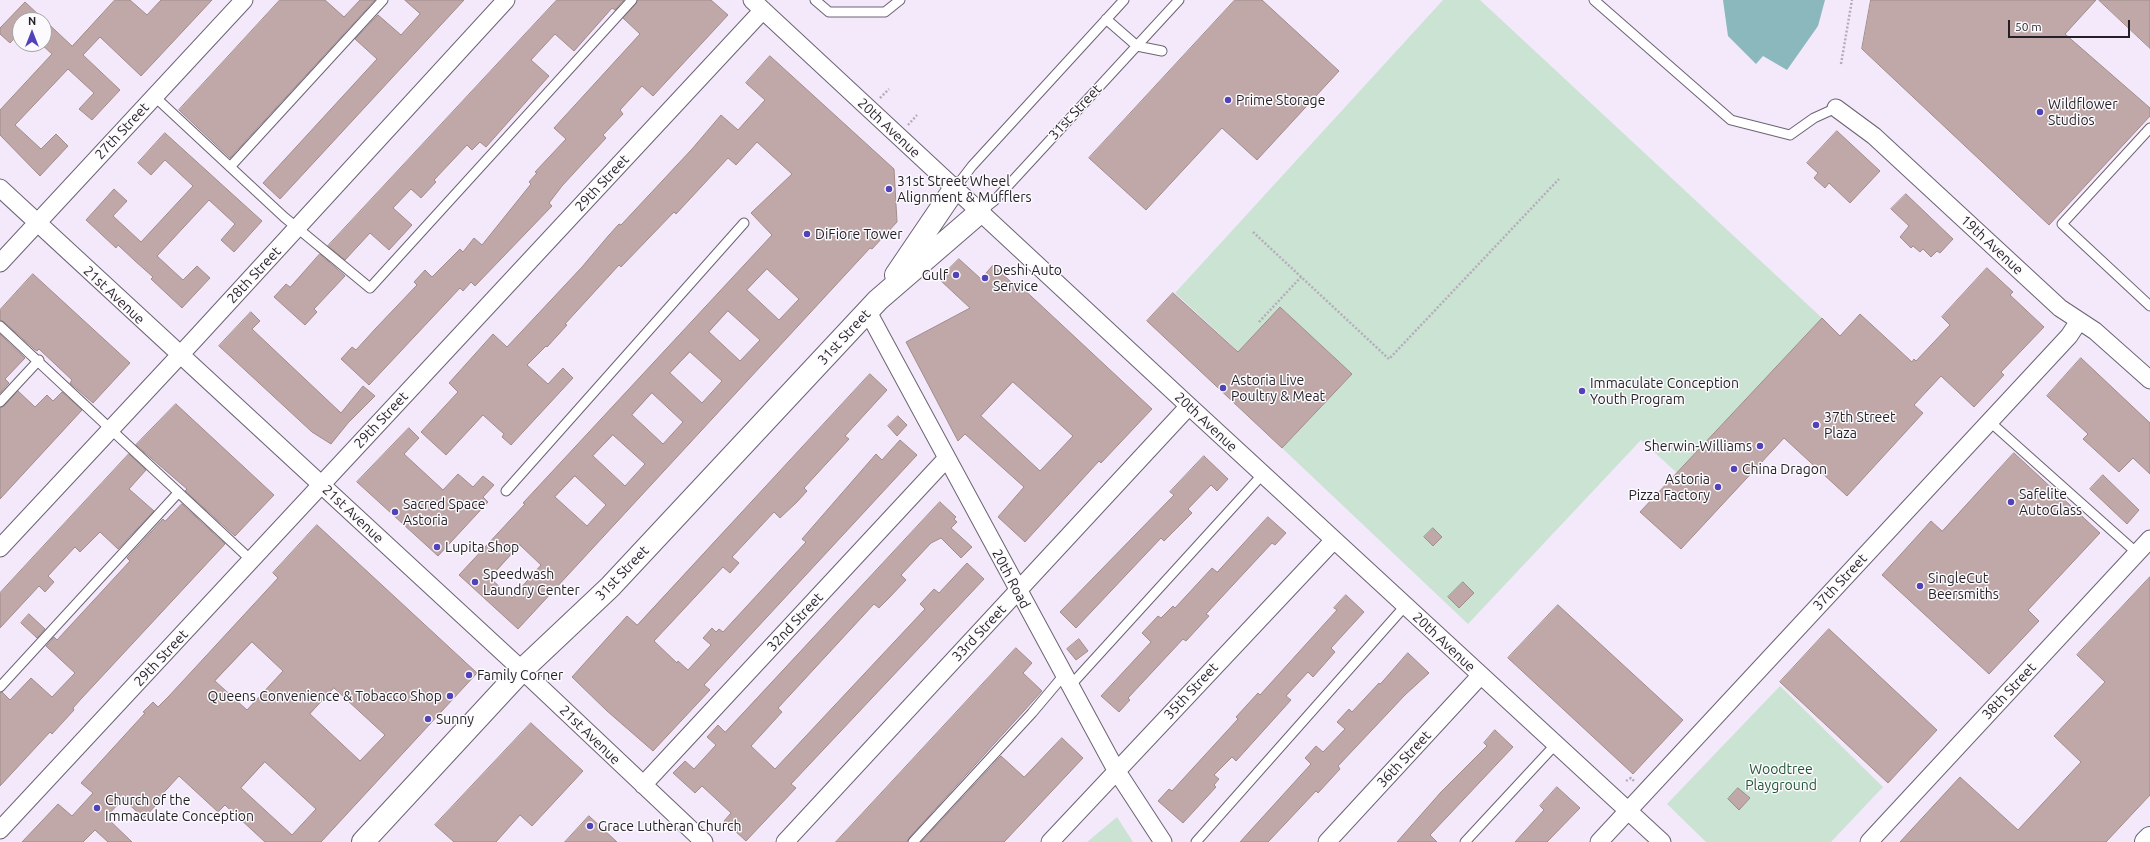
<!DOCTYPE html>
<style>
body{margin:0}
#map{position:relative;width:2150px;height:842px;overflow:hidden;background:#f3e9fb;font-family:Ubuntu,sans-serif}
canvas{display:block}
.north{position:absolute;left:12px;top:12px;width:40px;height:40px;box-sizing:border-box;background:#fcfafd;border:1px solid #a5a2a7;border-radius:50%;rotate:0deg;font-size:11px;font-weight:700;line-height:16px;text-align:center;color:#231f26}
.north::after{content:'';display:block;margin:auto;width:14px;height:18px;background:#5242b9;clip-path:polygon(50% 0,100% 100%,50% 72%,0 100%)}
.scale{position:absolute;left:2008px;top:20px;width:122px;height:18px;box-sizing:border-box;border:2px solid #231f26;border-top:0;padding-left:5px;font-size:12px;line-height:14px;white-space:nowrap;color:#231f26;-webkit-text-stroke:3px #fcfafd;paint-order:stroke}
</style>
<div id="map">
<canvas width="2150" height="842"></canvas>
<div class="north">N</div>
<div class="scale">50 m</div>
</div>
<script>
const ctx = document.querySelector('canvas').getContext('2d');
ctx.lineJoin = 'round';
function fillPath(path, color) {
  ctx.fillStyle = color;
  ctx.fill(path, 'evenodd');
}
function trace(path, color, width, dash) {
  ctx.strokeStyle = color;
  ctx.lineWidth = width;
  ctx.lineCap = dash ? 'butt' : 'round';
  ctx.setLineDash(dash || []);
  ctx.stroke(path);
}
function write(font, color, halo, rows, align = 'center') {
  ctx.font = font + ' Ubuntu,sans-serif';
  ctx.lineWidth = 3;
  ctx.setLineDash([]);
  ctx.textBaseline = 'middle';
  ctx.strokeStyle = halo;
  ctx.fillStyle = color;
  for (const [text, x, y, turn = 0] of rows) {
    ctx.save();
    ctx.translate(x, y);
    ctx.rotate((+turn || 0) * Math.PI / 180);
    ctx.textAlign = isNaN(turn) ? turn : align;
    if (halo) ctx.strokeText(text, 0, 0);
    ctx.fillText(text, 0, 0);
    ctx.restore();
  }
}
fillPath(new Path2D(`
 M1443,0H1480L1822,318L1677,473L1641,440L1468,624L1282,448L1352,374L1280,307L1239,352L1175,293Z
 M1780,686L1883,787L1831,842H1706L1667,804Z
 M1117,817L1133,842H1087Z`), '#cbe3d3');
fillPath(new Path2D(`
 M1723,0H1825L1818,26L1787,70L1763,56L1756,64L1728,36Z`), '#8bb8bc');
const building = new Path2D(`
 M115,0H130L147,15L161,0H212L141,76L100,37L83,55L120,90L92,120L79,109L94,93L68,69L15,125L41,149L56,134L68,146L40,176L0,135V110L52,54L41,44H44V20H20V32L10,43L0,34V28L25,2L72,46Z
 M280,0H325L344,17L360,0H375L230,158L179,110Z
 M405,0H464L280,199L263,183L377,59L355,39L378,15L401,35L420,14Z
 M557,0H624L615,10L612,8L574,51L555,34L531,60L549,76L486,147L480,142L472,150L467,145L434,180L436,182L421,198L411,189L393,208L412,225L389,250L370,233L345,260L328,246Z
 M638,0H711L728,15L653,96L642,86L620,110L623,114L603,135L606,138L562,186L549,203L552,206L475,286L471,282L463,291L460,288L369,385L341,359L352,347L356,350L376,328L417,285L414,282L425,270L432,277L460,249L463,252L474,238L482,245L531,184L529,182L537,173L535,172L566,139L554,128L640,34L623,18Z
 M1235,0H1262L1339,71L1257,160L1222,128L1146,210L1089,158Z
 M1871,0H2096L2065,34L2150,108V116L2049,225L1862,49Z
 M2099,0H2150V48Z
 M770,56L894,169L897,222L872,249L870,248L518,629L459,575L525,504L523,503L772,235L751,213L792,174L757,142L736,165L728,158L676,214L674,212L621,267L619,265L565,324L567,325L547,347L546,346L527,365L548,384L563,368L573,378L511,445L502,437L504,434L483,415L446,455L421,432L458,392L449,383L493,334L507,347L582,267L609,235L619,224L621,225L692,149L721,115L738,130L765,100L746,83ZM767,269L799,299L779,320L747,290ZM728,311L760,340L740,361L709,332ZM690,352L722,381L702,403L670,373ZM652,393L683,422L663,444L632,415ZM613,435L645,464L625,486L593,456ZM575,476L606,505L587,526L555,497ZM520,545L541,565L512,598L490,578Z
 M1837,131L1880,171L1850,203L1829,183L1825,188L1814,178L1818,173L1807,163Z
 M165,133L262,221L234,252L221,240L235,224L209,200L157,256L183,280L197,266L210,278L182,308L151,279L153,277L135,261L118,245L116,248L86,220L114,189L127,201L113,216L141,242L193,186L165,160L151,175L138,163Z
 M1906,194L1953,239L1940,253L1937,251L1931,257L1923,249L1920,252L1913,246L1911,248L1900,237L1909,226L1891,209Z
 M320,254L345,276L314,309L317,312L305,325L274,297L286,284L290,287Z
 M959,259L981,279L993,265L1014,285L1017,283L1152,409L1101,463L1099,461L1025,542L998,517L1024,487L965,434L958,441L906,342L970,308L939,279ZM1013,382L1073,436L1040,471L981,416Z
 M1987,268L2013,292L2010,295L2044,327L2001,372L2004,375L1974,407L1941,376L1914,405L1923,413L1847,496L1784,438L1681,549L1640,512L1822,318L1840,336L1860,314L1912,362L1914,359L1916,361L1950,325L1942,317Z
 M33,274L130,363L93,403L70,383L72,380L39,349L37,351L34,349L4,322L0,320V310Z
 M1173,293L1238,352L1280,307L1352,374L1282,448L1147,321Z
 M251,312L260,321L252,329L341,413L363,386L375,396L348,423L331,444L312,432L219,346Z
 M0,334L25,358L5,379L9,383L0,393Z
 M2081,358L2150,423V474L2133,458L2119,472L2083,439L2088,434L2047,396Z
 M870,374L887,390L845,436L849,439L804,488L807,491L797,502L780,518L774,512L732,557L739,563L730,573L723,567L654,641L677,663L678,661L688,670L711,645L703,638L712,628L716,632L719,629L723,632L806,542L802,539L876,454L882,460L900,440L917,455L704,685L710,690L653,751L607,711L572,677L627,616L637,625Z
 M18,391L35,407L47,395L53,401L62,392L82,410L0,499V408L4,406Z
 M176,404L274,495L235,536L185,491L187,489L136,445Z
 M898,416L907,425L897,436L888,426Z
 M409,428L419,438L404,454L443,490L458,474L473,487L483,476L494,485L483,497L488,502L438,556L357,482Z
 M2014,453L2100,533L2028,610L2039,621L1989,674L1882,575L1931,521L1942,531Z
 M129,454L146,470L129,489L154,511L118,549L100,532L80,552L75,547L48,576L54,582L45,592L39,586L0,628V593Z
 M1204,456L1228,479L1217,491L1211,485L1188,509L1192,513L1164,541L1161,538L1076,628L1060,612L1174,495L1170,492Z
 M2103,475L2139,510L2127,524L2090,489Z
 M940,502L956,517L954,519L957,522L951,528L972,547L961,558L941,538L931,543L901,575L906,580L889,598L879,608L874,604L778,708L782,712L751,746L775,769L925,609L920,604L934,589L939,593L967,563L984,579L791,784L796,788L746,841L724,821L731,813L702,786L695,793L673,773L685,761L694,769L716,745L707,737L718,725L725,732Z
 M182,504L225,544L81,699L73,708L74,710L52,734L50,732L0,786V693L2,692L10,700L31,678L52,697L75,673L46,646L54,637L57,640L130,561L127,558L163,519L165,521Z
 M1268,517L1286,533L1275,545L1272,543L1206,614L1209,616L1186,641L1183,639L1128,698L1130,700L1119,712L1101,696L1151,642L1142,633L1158,616L1161,618L1173,606L1175,608L1212,568L1217,572Z
 M317,525L477,673L321,842H265L225,805L218,812L179,776L155,802L157,804L144,818L123,799L106,817L132,842H108L95,830L83,842H22L58,804L72,816L93,793L81,783L145,713L143,712L153,702L158,707L169,696L278,578L273,573ZM252,642L283,671L247,710L215,681ZM334,688L385,735L360,761L310,714ZM265,762L316,809L292,835L241,788Z
 M1433,528L1442,537L1433,546L1424,537Z
 M2150,577V795L2106,842H1900L1960,777L2018,830L2081,762L2054,736L2105,682L2077,655Z
 M1463,582L1474,593L1459,608L1448,597Z
 M1346,595L1364,612L1331,648L1335,652L1313,677L1308,672L1286,696L1291,700L1236,761L1232,757L1214,775L1219,779L1214,785L1216,787L1183,823L1158,801L1169,789L1172,791L1238,719L1236,717L1258,693L1260,695L1337,610L1334,608Z
 M1558,605L1683,720L1633,774L1508,658Z
 M29,614L45,629L37,638L21,623Z
 M1829,629L1937,730L1888,783L1780,682Z
 M1079,639L1088,651L1076,660L1067,649Z
 M1016,648L1032,663L1023,673L1042,691L909,838L907,842H836Z
 M1408,653L1429,673L1405,695L1338,766L1340,769L1318,793L1316,791L1268,842H1240L1311,764L1305,758L1316,746L1323,752L1345,729L1337,722L1349,709L1352,712L1379,683L1380,684Z
 M531,723L583,771L532,826L520,815L496,842H454L435,825Z
 M1495,730L1513,747L1430,835L1437,842H1397L1441,792L1487,746L1484,743Z
 M1062,738L1083,758L1004,842H921L1001,756L1024,777Z
 M1557,787L1580,808L1547,842H1515L1544,810L1540,806Z
 M1738,788L1750,798L1739,810L1728,799Z
 M589,816L617,842H565Z`);
fillPath(building, '#bfa8a7');
trace(building, '#a28c8b', 1);
const service = new Path2D(`
 M815,0L829,12H885L900,0
 M1594,0L1731,120L1790,135L1814,118L1836,108
 M1106,19L1137,46L1162,51
 M154,96L284,217L370,288L632,0
 M2150,128L2062,224L2150,306
 M230,167L383,0
 M955,188L972,166L1124,0
 M980,212L994,201L1179,0
 M0,326L251,560
 M0,402L39,360
 M1989,421L2137,553
 M506,491L744,223
 M1070,686L1263,474
 M0,687L178,493
 M913,842L1032,713L1064,675
 M1196,842L1405,606
 M1465,842L1555,745`);
const minor = new Path2D(`
 M752,0L1189,406L1662,842
 M1836,108L1874,136L2060,308L2095,331L2150,380
 M0,188L522,670L704,842
 M0,263L244,0
 M868,312L1116,770L1163,842
 M0,548L194,340L506,0
 M643,785L947,458
 M0,830L763,10
 M785,842L1189,406
 M1050,842L1334,540
 M1327,842L1481,675
 M1599,842L2069,336L2079,321
 M1869,842L2150,539`);
const tertiary = new Path2D(`
 M896,275L955,188
 M363,842L522,670L610,587L878,300L980,212
 M2146,842L2150,838`);
trace(service, '#6c6373', 11);
trace(minor, '#6c6373', 19);
trace(tertiary, '#6c6373', 24);
trace(new Path2D(`
 M1841,64L1852,0
 M880,98L889,89
 M908,125L917,115
 M1253,232L1389,359L1559,179
 M1259,322L1301,277
 M1626,781L1631,778L1634,781`), '#b4acba', 2.5, [2, 2]);
trace(service, '#fff', 9);
trace(minor, '#fff', 17);
trace(tertiary, '#fff', 22);
for (const [x, y, r, color] of [
 [1228,100,4,"#5242b9"],
 [2040,112,4,"#5242b9"],
 [889,189,4,"#5242b9"],
 [807,234,4,"#5242b9"],
 [956,275,4,"#5242b9"],
 [985,278,4,"#5242b9"],
 [1223,388,4,"#5242b9"],
 [1582,391,4,"#5242b9"],
 [1816,425,4,"#5242b9"],
 [1760,446,4,"#5242b9"],
 [1734,469,4,"#5242b9"],
 [1718,487,4,"#5242b9"],
 [2011,502,4,"#5242b9"],
 [395,512,4,"#5242b9"],
 [437,547,4,"#5242b9"],
 [475,582,4,"#5242b9"],
 [1920,586,4,"#5242b9"],
 [469,675,4,"#5242b9"],
 [450,696,4,"#5242b9"],
 [428,719,4,"#5242b9"],
 [97,808,4,"#5242b9"],
 [590,826,4,"#5242b9"]
]) {
  const dot = new Path2D();
  dot.arc(x, y, r, 0, 2 * Math.PI);
  ctx.fillStyle = color;
  ctx.fill(dot);
  trace(dot, '#fcfafd', 1.5);
}
write('14px', '#231f26', '#fcfafd', [
 ["Prime Storage",1236,100],
 ["Wildflower",2048,104],
 ["Studios",2048,120],
 ["31st Street Wheel",897,181],
 ["Alignment & Mufflers",897,197],
 ["DiFiore Tower",815,234],
 ["Deshi Auto",993,270],
 ["Service",993,286],
 ["Gulf",948,275,"right"],
 ["Astoria Live",1231,380],
 ["Poultry & Meat",1231,396],
 ["Immaculate Conception",1590,383],
 ["Youth Program",1590,399],
 ["37th Street",1824,417],
 ["Plaza",1824,433],
 ["Sherwin-Williams",1752,446,"right"],
 ["China Dragon",1742,469],
 ["Astoria",1710,479,"right"],
 ["Pizza Factory",1710,495,"right"],
 ["Safelite",2019,494],
 ["AutoGlass",2019,510],
 ["Sacred Space",403,504],
 ["Astoria",403,520],
 ["Lupita Shop",445,547],
 ["Speedwash",483,574],
 ["Laundry Center",483,590],
 ["SingleCut",1928,578],
 ["Beersmiths",1928,594],
 ["Family Corner",477,675],
 ["Queens Convenience & Tobacco Shop",442,696,"right"],
 ["Sunny",436,719],
 ["Church of the",105,800],
 ["Immaculate Conception",105,816],
 ["Grace Lutheran Church",598,826]
], 'left');
write('14px', '#231f26', '#fcfafd', [
 ["31st Street",1075,112,-47],
 ["20th Avenue",889,128,43],
 ["27th Street",122,131,-47],
 ["29th Street",602,183,-47],
 ["19th Avenue",1992,245,43],
 ["28th Street",254,275,-47],
 ["21st Avenue",114,295,43],
 ["31st Street",844,337,-47],
 ["29th Street",381,420,-47],
 ["20th Avenue",1206,422,43],
 ["21st Avenue",353,514,43],
 ["31st Street",622,573,-46],
 ["20th Road",1011,579,62],
 ["37th Street",1840,582,-47],
 ["32nd Street",795,622,-47],
 ["33rd Street",979,633,-47],
 ["20th Avenue",1444,642,43],
 ["29th Street",161,658,-47],
 ["35th Street",1191,691,-47],
 ["38th Street",2009,691,-47],
 ["21st Avenue",590,735,44],
 ["36th Street",1404,759,-47]
]);
write('14px', '#1f5537', '#fcfafd', [
 ["Woodtree",1781,769],
 ["Playground",1781,785]
]);
</script>
